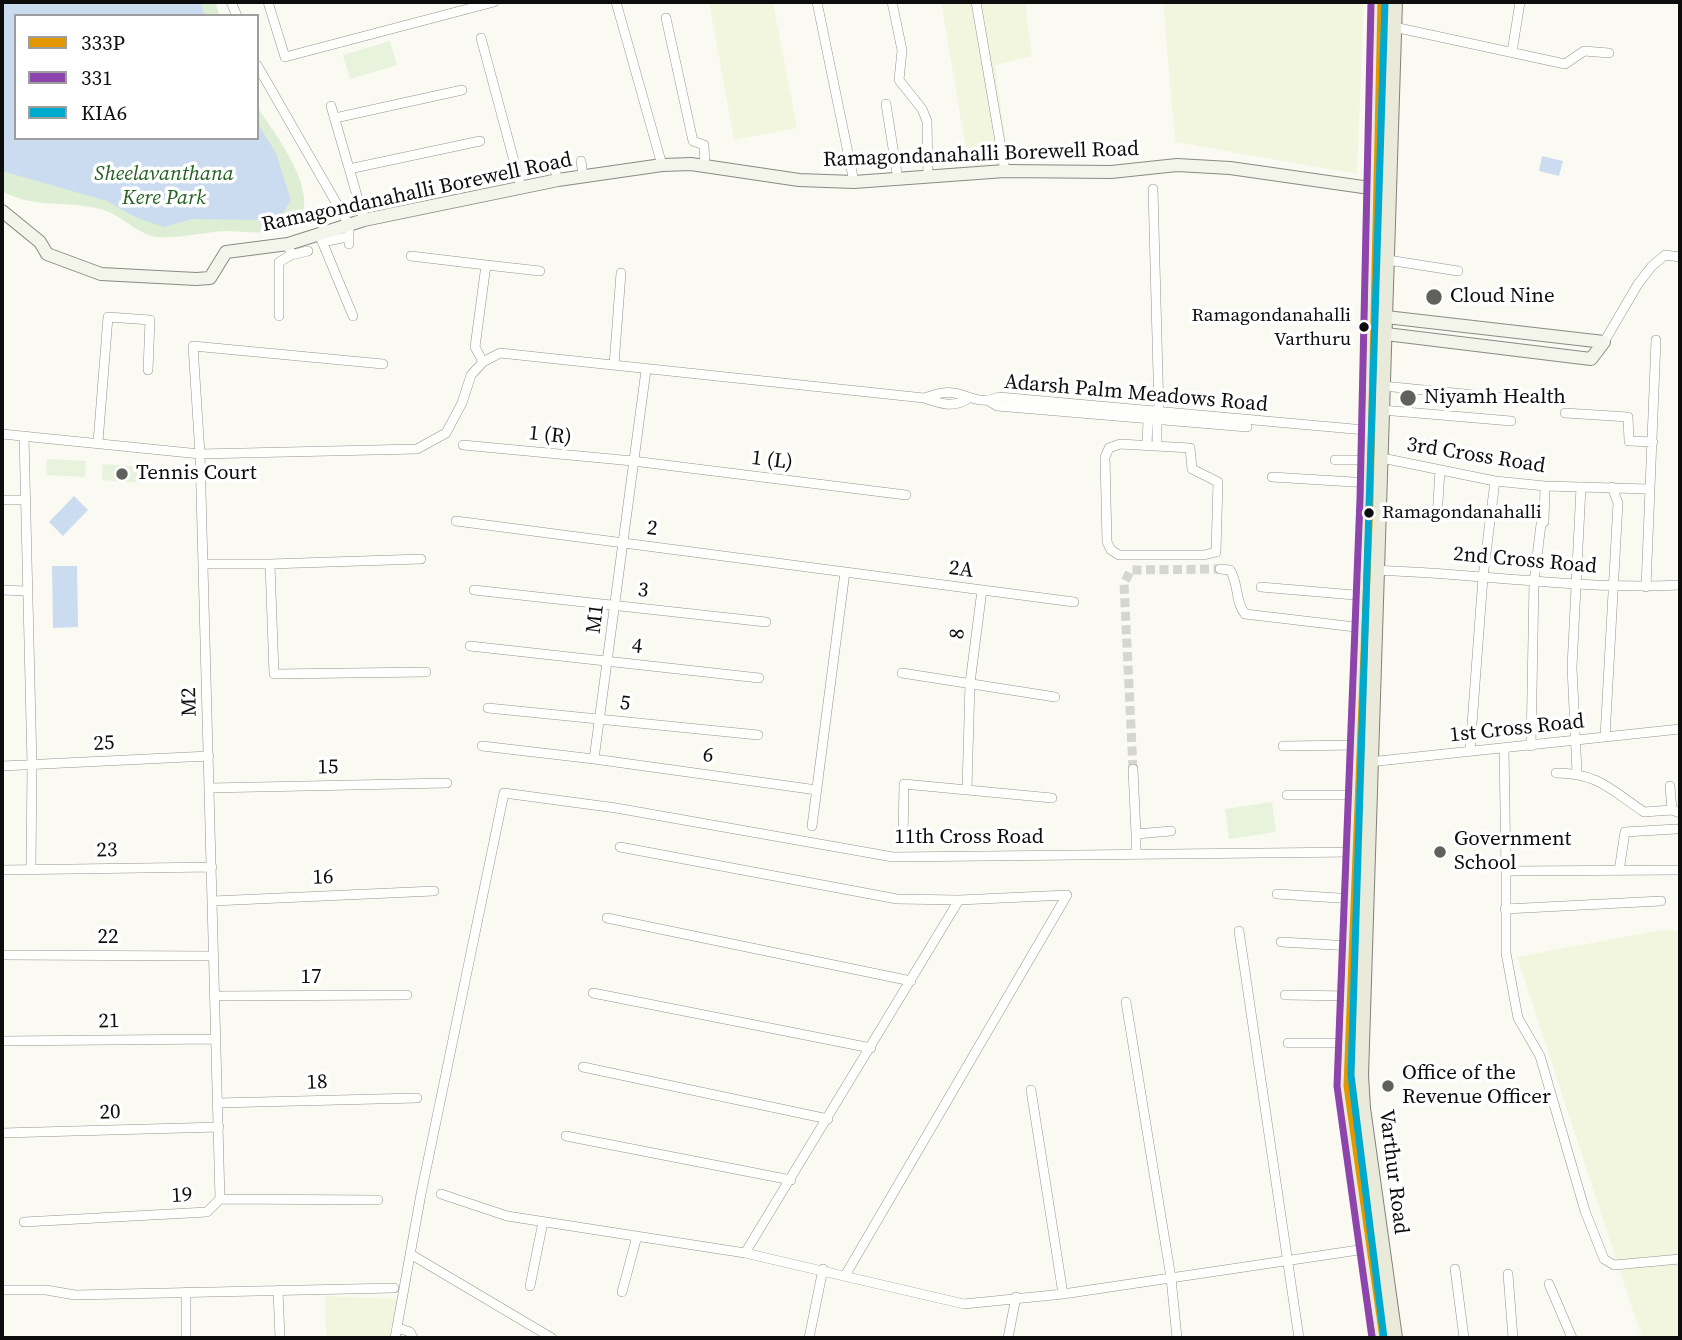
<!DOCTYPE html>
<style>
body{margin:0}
#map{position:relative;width:1682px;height:1340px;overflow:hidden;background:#fafaf2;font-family:"Source Serif 4",serif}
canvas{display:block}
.frame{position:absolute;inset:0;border:4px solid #0d0d0d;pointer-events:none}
.legend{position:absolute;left:14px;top:14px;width:245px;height:126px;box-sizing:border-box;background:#fff;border:2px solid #9e9e9e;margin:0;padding:9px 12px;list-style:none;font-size:21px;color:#0d0d0d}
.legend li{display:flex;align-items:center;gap:14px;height:35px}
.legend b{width:35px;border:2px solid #9e9e9e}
</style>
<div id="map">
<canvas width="1682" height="1340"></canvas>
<div class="frame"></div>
<ul class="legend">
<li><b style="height:9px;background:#e09701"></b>333P</li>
<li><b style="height:9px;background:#8e44ad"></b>331</li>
<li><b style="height:9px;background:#00a9ce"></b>KIA6</li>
</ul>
</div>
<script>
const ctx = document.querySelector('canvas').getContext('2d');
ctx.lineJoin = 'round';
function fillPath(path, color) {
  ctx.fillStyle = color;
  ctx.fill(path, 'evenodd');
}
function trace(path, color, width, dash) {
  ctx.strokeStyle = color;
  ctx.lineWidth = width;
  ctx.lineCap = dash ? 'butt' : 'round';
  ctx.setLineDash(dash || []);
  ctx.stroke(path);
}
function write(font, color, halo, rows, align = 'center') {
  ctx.font = font + ' "Source Serif 4",serif';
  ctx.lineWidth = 7;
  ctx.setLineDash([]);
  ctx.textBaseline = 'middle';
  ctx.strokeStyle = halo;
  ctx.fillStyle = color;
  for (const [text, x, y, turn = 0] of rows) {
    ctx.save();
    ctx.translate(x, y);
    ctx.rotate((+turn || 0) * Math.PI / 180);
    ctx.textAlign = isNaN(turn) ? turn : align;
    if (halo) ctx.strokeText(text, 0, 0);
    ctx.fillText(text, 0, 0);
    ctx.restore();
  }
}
fillPath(new Path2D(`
 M709,2H773L797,128L734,140Z
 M941,2H1025L1032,56L995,65L1009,164L969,166Z
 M1163,2H1364L1357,174L1175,142Z
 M1661,930L1680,931V1338H1642L1517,957Z
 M325,1296L399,1299L389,1338H326Z`), '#f3f6df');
fillPath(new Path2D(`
 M2,2H215L220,16H16V138H257V107C273,130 332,207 289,227C271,236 245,231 226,231C204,232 178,239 157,237C136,234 121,214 100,209C67,200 33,209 2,191Z`), '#deeed4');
fillPath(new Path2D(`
 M390,41L397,65L350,79L343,55Z
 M47,459L86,461L85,477L46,475Z
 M103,464L142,467L141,483L102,480Z
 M1272,802L1276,832L1229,839L1225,809Z`), '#e8f3dd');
fillPath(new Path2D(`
 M2,2H200L205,16H16V138H257V122L276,153L291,200L283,213L271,220L192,219L164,227L137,218L107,201L2,171Z
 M1542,156L1563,161L1559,176L1539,171Z
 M74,496L88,510L63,536L49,522Z
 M52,566H77L78,627L53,628Z`), '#cbdcf1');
trace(new Path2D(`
 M1133,769L1124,583L1131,570L1220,569`), '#d6d6d0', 9, [9, 4.5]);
const street = new Path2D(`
 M231,2L237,16
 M268,2L285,57L494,2
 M616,2L662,165
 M817,2L854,182
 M892,2L902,50L899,80L922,109L927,121L928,176
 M976,2L1005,171
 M666,18L693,141L704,145L705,167
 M1394,27L1565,64L1584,51L1609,53
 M481,38L521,187
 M1512,52L1520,2
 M257,65L349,225V244
 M886,104L898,180
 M331,106L364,220
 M335,118L462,90
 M581,161L583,176
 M554,167L558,180
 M349,169L480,141
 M1153,189L1159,413
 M319,234L353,316
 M322,242L347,237
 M291,255L308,251
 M411,256L486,265L475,347L483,362
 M1388,260L1458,271
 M486,265L540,271
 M279,316V262L291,255L288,244
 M1604,342L1638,284L1652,266L1665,255L1680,257
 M614,365L621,273
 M1383,386L1505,398
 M924,398C934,395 943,391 954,393C971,396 980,405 999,397L1376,431
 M989,401L997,406L1247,427
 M1382,410L1511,421
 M1565,413L1628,417L1629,441L1653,442
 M2,434L200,454L193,346L383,364
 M24,436L32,765L31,869
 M98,442L108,317L150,320L148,370
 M1120,444L1190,448L1192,469L1218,482L1216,552L1204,555H1119L1111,550L1107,542L1105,457L1109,448Z
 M463,445L633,461L906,495
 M1147,445L1148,420
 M1157,446V421
 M1382,458L1495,481L1545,486L1648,489
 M1335,460H1364
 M1272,477L1370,483
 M2,500H25
 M1437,518L1440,470
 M456,521L1074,602
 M204,564H270L274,674L426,672
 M270,564L421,559
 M1220,569L1230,570C1239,584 1235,602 1245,614L1364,628
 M1372,570C1475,573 1577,590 1680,585
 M1261,587L1366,596
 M1646,587L1656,340
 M2,590L26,591
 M474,590L766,622
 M470,646L759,678
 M902,673L1055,697
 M488,708L758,735
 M1605,737L1618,503L1612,487
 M482,746L594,759L646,370
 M1283,746L1359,745
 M1531,746L1534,582L1541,524L1544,522L1545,486
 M1504,748L1506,871L1680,870
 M1470,751L1483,577L1495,481
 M594,759L817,790
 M1369,762L1680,729
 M2,766L209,756
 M1133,769L1136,834
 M1556,773C1599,773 1612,791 1644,812L1672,810L1680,813
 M1577,773L1572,667L1581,487
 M1670,786L1672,810
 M210,788L447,783
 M967,789L970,683L982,590
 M1287,795H1357
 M812,826L845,572
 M903,839L904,784L1052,798
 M620,847L897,899L959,900
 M1136,854V834L1171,831
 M2,870L212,867
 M1506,871V953L1518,1018L1540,1056L1585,1211L1604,1259L1614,1265L1680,1259
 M1619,871L1625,832L1676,829
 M1277,894L1354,899
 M213,901L434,891
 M1505,909L1661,901
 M607,918L911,981
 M1239,931L1299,1338
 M1281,942L1352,946
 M2,955L214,956
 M593,993L871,1048
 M1285,995L1350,996
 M215,996L407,995
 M1126,1002L1171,1278L1177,1338
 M2,1041L216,1039
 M1288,1043H1349
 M583,1067L828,1119
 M1031,1090L1063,1294
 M218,1103L417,1098
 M2,1133L219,1127
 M566,1136L791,1180
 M441,1194L507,1216L745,1253L964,1304L1063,1294L1372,1248
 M220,1199L200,454L417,449L446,433L462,403L471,375L483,362L500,353L924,398C939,403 952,408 966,400
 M24,1222L207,1212L220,1199L378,1200
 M745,1253L959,900L1067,895L846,1274
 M412,1255L552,1338
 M1455,1269L1464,1338
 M1508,1274L1513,1338
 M1549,1284L1572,1338
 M530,1286L543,1222
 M2,1290H46L75,1295L394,1288
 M278,1290L280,1338
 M186,1292V1338
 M622,1292L637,1236
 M398,1328L410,1332L413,1338
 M395,1338L421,1194L504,793L616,808L893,857L1356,852
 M809,1338L823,1269
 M1008,1338L1016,1297`);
const secondary = new Path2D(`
 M2,211L40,242L47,254L101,274L196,279L210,278L226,252L288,244L364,220L558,180L662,165L691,164L799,180L854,182L1005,171L1111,172L1177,165L1230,168L1377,189
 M1386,317L1604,342
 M1386,334L1591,359L1604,342`);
const primary = new Path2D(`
 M1381,2L1370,499L1347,1086L1359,1187L1383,1338
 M1395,2L1361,1075L1363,1108L1395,1338`);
trace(street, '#949490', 10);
trace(secondary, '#8a8a87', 14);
trace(primary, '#81817d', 16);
trace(street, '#fefefd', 9);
trace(secondary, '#f3f4ea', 12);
trace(primary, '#eaeada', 14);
trace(new Path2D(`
 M1381,2L1370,499L1347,1086L1383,1338`), '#e09701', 7);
trace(new Path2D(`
 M1371,2L1360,499L1337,1086L1372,1338`), '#8e44ad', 7);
trace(new Path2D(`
 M1384,1338L1351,1075L1385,2`), '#00a9ce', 7);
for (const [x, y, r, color] of [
 [1434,297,9,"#60605d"],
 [1364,327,6,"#0d0d0d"],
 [1408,398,9,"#60605d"],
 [122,474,7,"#60605d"],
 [1369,513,6,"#0d0d0d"],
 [1440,852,7,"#60605d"],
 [1388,1086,7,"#60605d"]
]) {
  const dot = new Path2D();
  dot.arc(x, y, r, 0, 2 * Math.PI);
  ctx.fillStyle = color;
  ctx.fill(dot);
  trace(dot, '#fff', 2.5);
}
write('19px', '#0d0d0d', '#fff', [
 ["Ramagondanahalli",1351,316],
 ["Varthuru",1351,340],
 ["Ramagondanahalli",1382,513,"left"]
], 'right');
write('21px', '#0d0d0d', '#fff', [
 ["Ramagondanahalli Borewell Road",981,155,-2],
 ["Ramagondanahalli Borewell Road",417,193,-12],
 ["Adarsh Palm Meadows Road",1136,394,5],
 ["1 (R)",550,436,6],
 ["3rd Cross Road",1476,456,9],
 ["1 (L)",772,461,7],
 ["2",652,529,7],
 ["2nd Cross Road",1525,561,5],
 ["2A",961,570,7],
 ["3",643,591,6],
 ["M1",596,619,-83],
 ["8",958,634,-83],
 ["4",637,647,6],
 ["M2",190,702,-91],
 ["5",625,704,6],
 ["1st Cross Road",1517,729,-6],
 ["25",104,744,-3],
 ["6",708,756,7],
 ["15",328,768,-1],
 ["11th Cross Road",969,838],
 ["23",107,851,-1],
 ["16",323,878,-2],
 ["22",108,938],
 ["17",311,978],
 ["21",109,1022,-1],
 ["18",317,1083,-2],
 ["20",110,1113,-2],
 ["Varthur Road",1393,1172,83],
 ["19",182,1196,-3]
]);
write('italic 21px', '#235f23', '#fff', [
 ["Sheelavanthana",164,175],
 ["Kere Park",164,199]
]);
write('21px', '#0d0d0d', '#fff', [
 ["Cloud Nine",1450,297],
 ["Niyamh Health",1424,398],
 ["Tennis Court",136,474],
 ["Government",1454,840],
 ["School",1454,864],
 ["Office of the",1402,1074],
 ["Revenue Officer",1402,1098]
], 'left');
</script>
